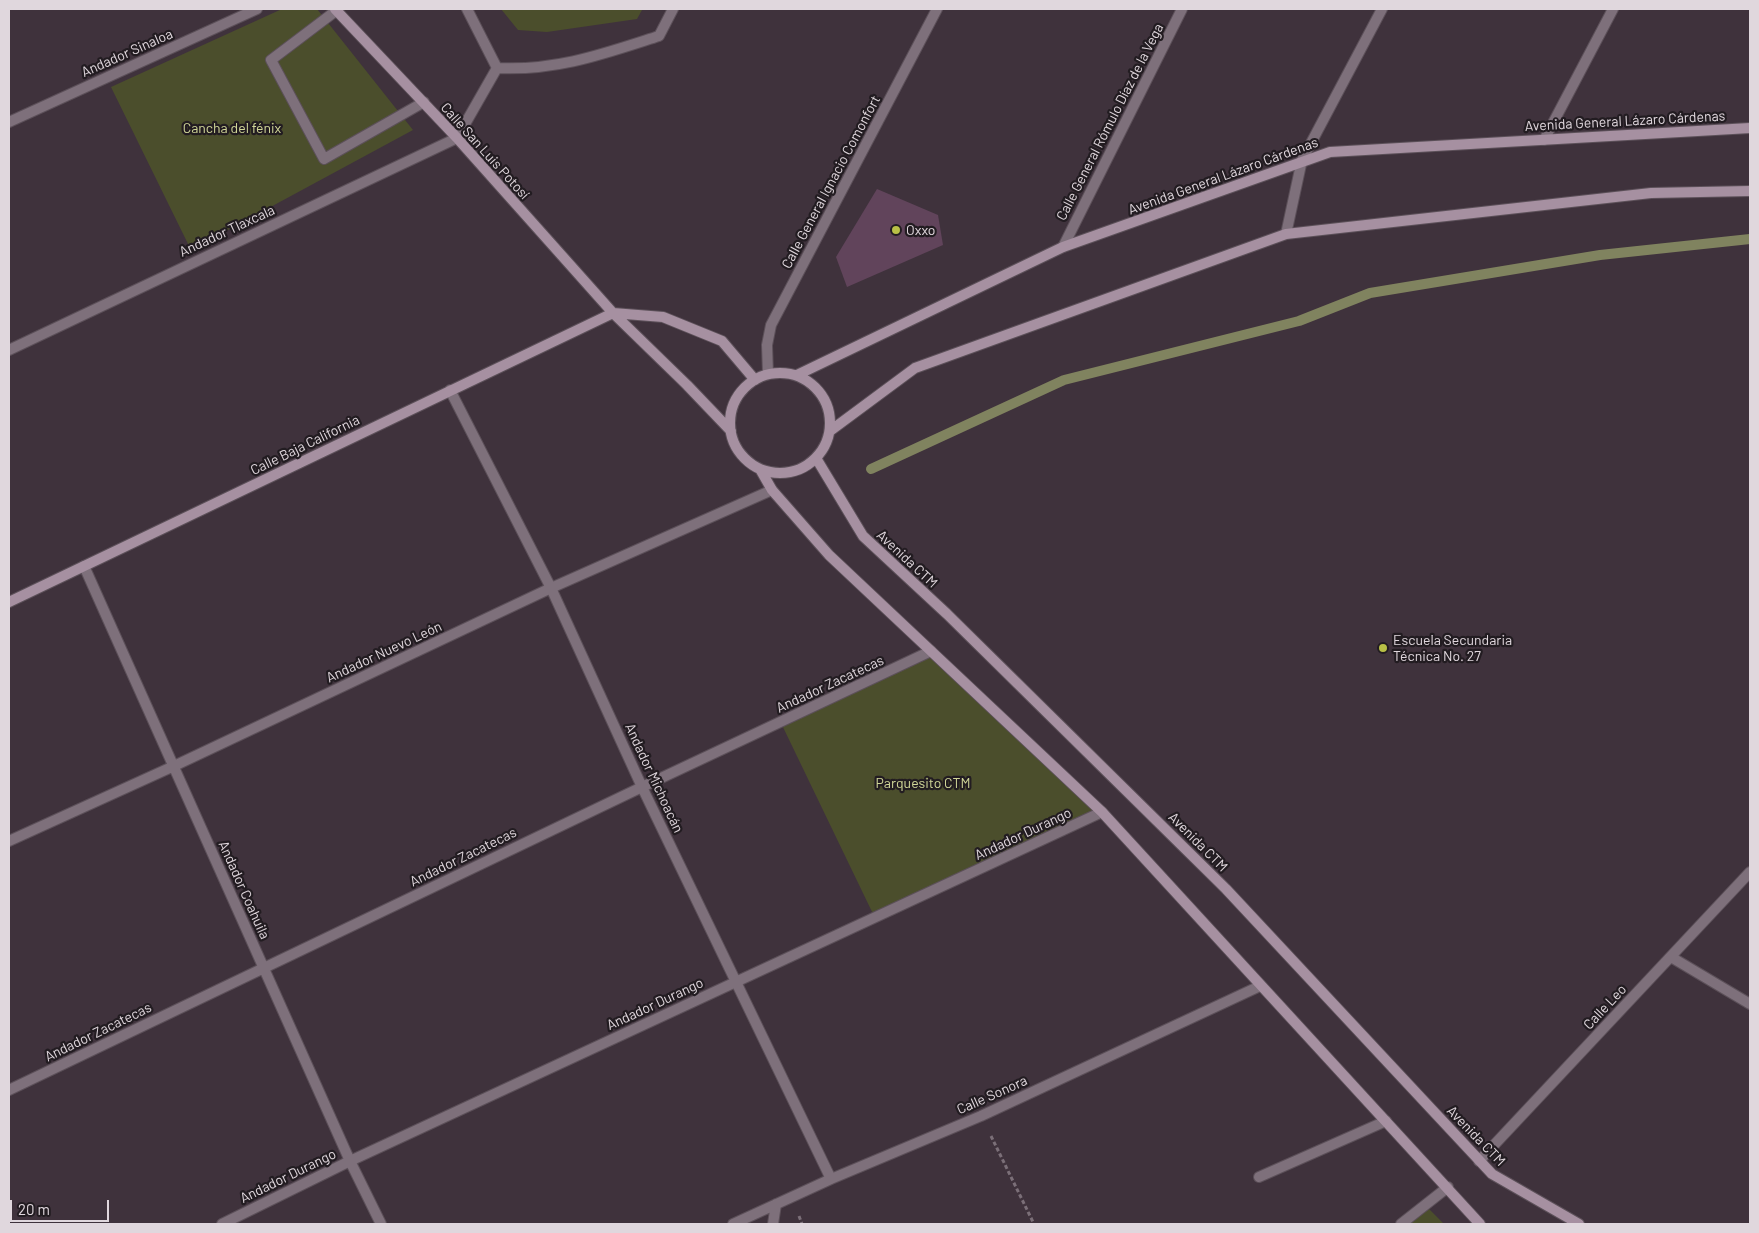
<!DOCTYPE html>
<meta charset="utf-8">
<style>
body{margin:0}
#map{position:relative;width:1759px;height:1233px;overflow:hidden;background:#3f323c;font-family:Barlow,sans-serif}
canvas{display:block}
.frame{position:absolute;inset:0;border:10px solid #e0d7dd;pointer-events:none}
.scale{position:absolute;left:10px;top:1200px;width:99px;height:22px;box-sizing:border-box;border:2px solid #e0d7dd;border-top:0;padding-left:6px;font-size:15px;line-height:18px;white-space:nowrap;color:#e0d7dd;-webkit-text-stroke:4px #221c21;paint-order:stroke}
</style>
<div id="map">
<canvas width="1759" height="1233"></canvas>
<div class="frame"></div>
<div class="scale">20 m</div>
</div>
<script>
const ctx = document.querySelector('canvas').getContext('2d');
ctx.lineJoin = 'round';
function fillPath(path, color) {
  ctx.fillStyle = color;
  ctx.fill(path, 'evenodd');
}
function trace(path, color, width, dash) {
  ctx.strokeStyle = color;
  ctx.lineWidth = width;
  ctx.lineCap = dash ? 'butt' : 'round';
  ctx.setLineDash(dash || []);
  ctx.stroke(path);
}
function write(font, color, halo, rows, align = 'center') {
  ctx.font = font + ' Barlow,sans-serif';
  ctx.lineWidth = 4.5;
  ctx.setLineDash([]);
  ctx.textBaseline = 'middle';
  ctx.strokeStyle = halo;
  ctx.fillStyle = color;
  for (const [text, x, y, turn = 0] of rows) {
    ctx.save();
    ctx.translate(x, y);
    ctx.rotate((+turn || 0) * Math.PI / 180);
    ctx.textAlign = isNaN(turn) ? turn : align;
    if (halo) ctx.strokeText(text, 0, 0);
    ctx.fillText(text, 0, 0);
    ctx.restore();
  }
}
fillPath(new Path2D(`
 M282,9H317L413,130L191,250L111,87Z
 M501,9H639L642,10L637,19L547,32L518,30Z
 M931,651L1102,812L875,918L781,723Z
 M1428,1208L1444,1224H1409Z`), '#4b4e2c');
trace(new Path2D(`
 M871,469L1064,380L1299,321L1370,293L1600,255L1750,239`), '#80835f', 10);
fillPath(new Path2D(`
 M877,189L938,215L943,245L847,287L836,257Z`), '#61445b');
const lane = new Path2D(`
 M337,10L271,60L324,159L424,102`);
const street = new Path2D(`
 M467,9L497,68
 M497,68C557,71 603,54 659,36L673,9
 M9,122L257,9
 M1544,140L1613,9
 M1286,234L1302,160L1382,9
 M1063,247L1182,9
 M9,350L457,138L497,68
 M768,374L767,345L771,325L937,9
 M450,390L551,588L642,787L831,1179
 M84,566L350,1161L381,1224
 M9,841L174,766L551,588L772,490
 M1671,957L1750,1004
 M9,1090L642,787L931,651
 M1479,1161L1750,872
 M1259,1177L1386,1121
 M222,1224L350,1161L1102,812
 M733,1224L831,1179L981,1116L1260,986
 M773,1224L776,1204
 M1401,1224L1448,1187`);
const secondary = new Path2D(`
 M335,9L457,138L613,313L687,385L731,431
 M730 423a50 50 0 1 1 100 0a50 50 0 1 1-100 0Z
 M797,375L1063,247L1330,152L1750,128
 M830,431L915,368L1286,234L1651,193L1750,191
 M816,458L863,536L947,614L1226,889L1492,1174L1579,1224
 M760,469L772,490L829,555L1102,812L1480,1224
 M9,602L613,313L663,317L722,341L755,380`);
trace(lane, '#5c5059', 12);
trace(street, '#5c5059', 12);
trace(secondary, '#5c5059', 12);
trace(new Path2D(`
 M991,1136L1034,1224
 M799,1216L802,1224`), '#7b6f78', 3, [4, 2.5]);
trace(lane, '#7e707b', 10);
trace(street, '#7e707b', 10);
trace(secondary, '#a690a1', 10);
for (const [x, y, r, color] of [
 [896,230,5,"#b9c046"],
 [1383,648,5,"#b9c046"]
]) {
  const dot = new Path2D();
  dot.arc(x, y, r, 0, 2 * Math.PI);
  ctx.fillStyle = color;
  ctx.fill(dot);
  trace(dot, '#221c21', 2);
}
write('14px', '#e0d7dd', '#221c21', [
 ["Andador Sinaloa",127,53,-24],
 ["Avenida General Lázaro Cárdenas",1625,121,-3],
 ["Calle General Rómulo Díaz de la Vega",1110,122,-63],
 ["Calle San Luis Potosí",485,151,48],
 ["Avenida General Lázaro Cárdenas",1223,176,-20],
 ["Calle General Ignacio Comonfort",831,182,-62],
 ["Andador Tlaxcala",227,231,-25],
 ["Calle Baja California",305,445,-26],
 ["Avenida CTM",907,559,43],
 ["Andador Nuevo León",384,652,-25],
 ["Andador Zacatecas",830,684,-25],
 ["Andador Michoacán",654,778,65],
 ["Andador Durango",1023,834,-25],
 ["Avenida CTM",1198,842,45],
 ["Andador Zacatecas",463,857,-26],
 ["Andador Coahuila",244,890,66],
 ["Andador Durango",655,1004,-25],
 ["Calle Leo",1605,1007,-47],
 ["Andador Zacatecas",98,1032,-26],
 ["Calle Sonora",992,1095,-24],
 ["Avenida CTM",1476,1136,46],
 ["Andador Durango",288,1176,-26]
]);
write('14px', '#d2d899', '#221c21', [
 ["Cancha del fénix",232,128],
 ["Parquesito CTM",923,783]
]);
write('14px', '#e0d7dd', '#221c21', [
 ["Oxxo",906,230],
 ["Escuela Secundaria",1393,640],
 ["Técnica No. 27",1393,656]
], 'left');
</script>
